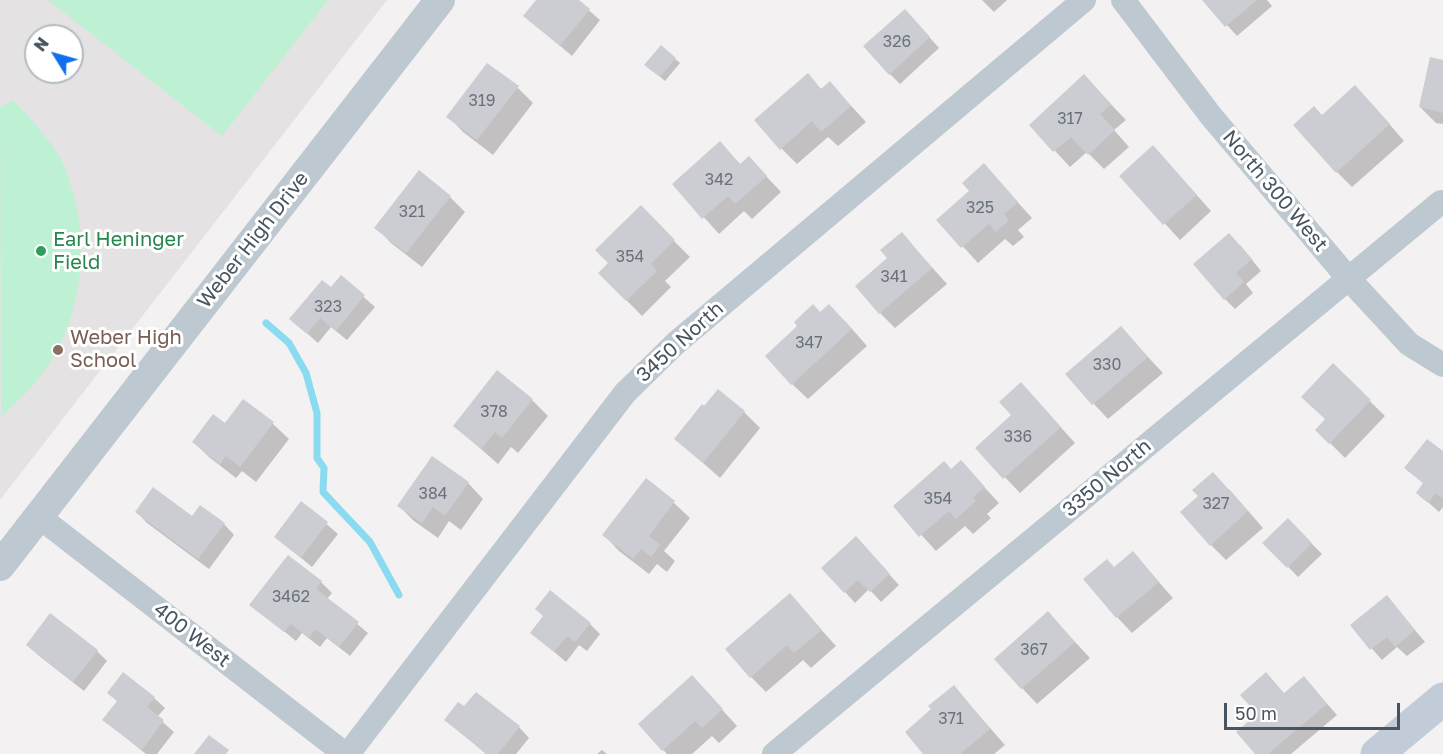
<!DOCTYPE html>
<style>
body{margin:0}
#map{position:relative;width:1443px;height:754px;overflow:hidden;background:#f3f1f1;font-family:"Golos Text",sans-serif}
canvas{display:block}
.north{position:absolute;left:24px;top:24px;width:60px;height:60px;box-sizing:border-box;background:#fff;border:2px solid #b6bbbf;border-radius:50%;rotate:307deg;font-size:16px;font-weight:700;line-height:24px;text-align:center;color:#48545f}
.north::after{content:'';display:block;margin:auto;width:21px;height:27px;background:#126fec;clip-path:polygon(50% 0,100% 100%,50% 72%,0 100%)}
.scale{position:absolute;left:1224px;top:703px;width:176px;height:27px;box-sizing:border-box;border:3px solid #48545f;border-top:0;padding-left:8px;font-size:18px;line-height:21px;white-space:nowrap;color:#48545f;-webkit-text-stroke:4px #fff;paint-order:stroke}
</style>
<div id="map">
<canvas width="1443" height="754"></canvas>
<div class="north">N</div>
<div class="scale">50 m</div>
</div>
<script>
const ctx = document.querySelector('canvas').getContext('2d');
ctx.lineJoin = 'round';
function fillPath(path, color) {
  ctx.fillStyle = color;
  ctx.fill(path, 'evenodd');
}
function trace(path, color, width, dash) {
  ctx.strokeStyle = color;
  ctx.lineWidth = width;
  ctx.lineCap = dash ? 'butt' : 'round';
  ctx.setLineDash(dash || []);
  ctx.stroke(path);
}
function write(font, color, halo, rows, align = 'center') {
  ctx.font = font + ' "Golos Text",sans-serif';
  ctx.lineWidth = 6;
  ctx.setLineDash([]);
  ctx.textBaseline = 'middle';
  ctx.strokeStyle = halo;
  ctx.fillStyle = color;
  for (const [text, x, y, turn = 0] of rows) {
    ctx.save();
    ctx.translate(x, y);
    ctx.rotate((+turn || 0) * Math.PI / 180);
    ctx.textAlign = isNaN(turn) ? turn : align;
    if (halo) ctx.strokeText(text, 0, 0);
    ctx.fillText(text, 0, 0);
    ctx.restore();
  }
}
fillPath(new Path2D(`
 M0,0H387L0,500ZM36,36H72V72H36Z`), '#e4e2e3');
fillPath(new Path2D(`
 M48,0H328L222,136Z
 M13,100C29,117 47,136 59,156C65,165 68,177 71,186C91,247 81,322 42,374C30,390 16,403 1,416L0,107Z`), '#bef1d3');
fillPath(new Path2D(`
 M538,0H577L600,20L572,56L525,16Z
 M982,0H1007L994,12Z
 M1204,0H1267L1272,6L1237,36Z
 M915,21L939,48L900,84L890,74Z
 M675,59L680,63L665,81L651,69Z
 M1443,61V124L1436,123L1420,107Z
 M808,76L822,90L830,83L866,122L838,146L828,137L797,164L781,148Z
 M1084,76L1126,120L1114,130L1129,147L1104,169L1087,152L1070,167L1031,125Z
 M518,88L533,103L493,155L463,132L448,116Z
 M1371,103L1404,141L1352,187L1337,172L1322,117Z
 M720,143L741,165L749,158L781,192L752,219L744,211L719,234L674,184Z
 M1168,163L1211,211L1180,240L1121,176Z
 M984,165L1032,218L1018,230L1024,237L1013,246L1005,239L978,263L939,220L971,192Z
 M450,197L465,212L422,267L391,243L376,227Z
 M641,208L690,257L665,281L671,287L642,316L600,273L610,263Z
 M902,234L947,284L895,328L880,313L889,258Z
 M1240,245L1261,271L1246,284L1253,293L1235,309L1225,299Z
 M341,277L375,307L347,340L331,327L318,343L291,319L331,290Z
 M845,321L867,346L808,399L792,384Z
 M1121,328L1163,373L1108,419L1093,403Z
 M1333,365L1385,416L1345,458L1317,430L1327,420Z
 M498,372L532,400L548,416L518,453L511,447L498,464L455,426Z
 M1036,400L1075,443L1020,493L977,448L1013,415Z
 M244,401L273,424L289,439L256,482L242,471L236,478L209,457L194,442L225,425Z
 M744,412L760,428L720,478L676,439Z
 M1443,453V507L1439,512L1418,493L1424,484L1406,468Z
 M961,462L999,503L987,514L991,518L973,534L965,526L936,551L895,506L951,470Z
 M646,480L674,503L690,518L664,551L675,561L667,572L657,564L649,574L619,551L604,535Z
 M468,483L483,499L461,530L449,521L438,538L414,521L399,506Z
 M1229,489L1263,528L1226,560L1211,545L1200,497Z
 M302,503L338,534L312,567L276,537Z
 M137,512L193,518L224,524L234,535L209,569L147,523Z
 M1288,520L1322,554L1298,577L1265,543Z
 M866,549L899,585L881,602L869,589L855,603L845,592Z
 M1133,553L1173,598L1132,633L1117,617L1114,569Z
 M289,557L321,582L332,593L327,599L368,633L350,656L327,638L320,647L302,633L296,641L251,604Z
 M790,595L836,646L811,668L803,660L766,692L751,677Z
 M1387,597L1425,642L1407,656L1397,647L1382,660L1352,626Z
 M1048,613L1090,658L1037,704L1022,688Z
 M590,624L600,634L587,651L579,645L566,662L532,633Z
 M27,645L97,651L107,661L84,691L38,655Z
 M954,687L1005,745L994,754H925L934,710Z
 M1314,689L1337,715L1291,754H1257L1285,694Z
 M109,693L154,698L165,708L157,717L174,732L157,754H146L104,720L118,702Z
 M707,693L737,726L719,743L712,736L692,754H667L640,724Z
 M465,709L519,727L529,738L516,754H486L446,720Z
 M602,750L607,754H597Z`), '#0003');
trace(new Path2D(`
 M266,323L289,343L306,373L317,413V458L324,468L323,492L370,542L399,595`), '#8adaf0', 7);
fillPath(new Path2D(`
 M536,0H579L590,9L560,46L523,16Z
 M1202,0H1257L1225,27Z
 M905,9L930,37L889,75L863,46Z
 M661,45L676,58L660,77L644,65Z
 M1430,57L1443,60V113L1419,107Z
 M487,63L519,86L477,140L446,117Z
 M808,73L821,89L830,81L851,106L821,132L812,121L780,150L754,120Z
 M1084,74L1111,104L1100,114L1115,130L1088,155L1071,137L1053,152L1029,125Z
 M1355,85L1390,124L1336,173L1293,125L1314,106L1322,115Z
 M720,141L740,164L749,156L767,176L735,204L728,196L702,219L672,184Z
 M1153,145L1197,195L1163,225L1119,176Z
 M984,163L1018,202L1004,214L1009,220L996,232L989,224L961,248L936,220L969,191L962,183Z
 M419,170L451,196L406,253L374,228Z
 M641,205L675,240L651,264L657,271L626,301L598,273L608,263L595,250Z
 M902,232L932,268L879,314L855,286L887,258L880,250Z
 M1229,233L1252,259L1236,273L1244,282L1224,300L1193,264Z
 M341,275L365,295L336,331L320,318L307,334L289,319L322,280L331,287Z
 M813,304L820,312L829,304L852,329L791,385L765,356L797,326L794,322Z
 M1121,326L1148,357L1092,405L1065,374Z
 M1333,363L1371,400L1329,444L1315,430L1325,419L1301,397Z
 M497,370L533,399L502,438L495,432L481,449L453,426Z
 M1021,382L1061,427L1003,479L975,448L1011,415L999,402Z
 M718,389L745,411L703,463L674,439L702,404L704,406Z
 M243,399L274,422L240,467L226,456L220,464L192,442L213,414L225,423Z
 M1427,439L1443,451V499L1436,493L1428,503L1416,493L1423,483L1404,468Z
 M432,456L469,482L445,516L433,507L422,523L397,506Z
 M961,460L985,487L973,497L976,501L956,519L949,511L919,537L893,506L944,461L951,469Z
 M1213,472L1248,511L1210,546L1180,512L1198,496L1192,490Z
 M646,478L675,501L649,536L660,545L651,557L641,549L633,559L602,535Z
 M153,487L192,516L200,505L225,523L198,559L135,512Z
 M301,501L328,522L301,558L274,537Z
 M1288,518L1312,543L1287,568L1262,543Z
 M856,536L890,574L870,592L858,580L844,593L821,568Z
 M1133,551L1159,582L1116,618L1083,579L1107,559L1114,567Z
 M288,555L322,581L316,589L359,622L339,647L315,629L309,638L291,624L284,632L249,605Z
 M550,590L591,623L575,642L567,636L554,652L530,633L543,616L535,609Z
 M790,593L822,630L794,653L787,645L750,678L725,649Z
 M1387,595L1415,630L1395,647L1387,637L1370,650L1350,625Z
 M1048,611L1075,642L1021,689L994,659Z
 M50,613L98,650L73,682L26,645Z
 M123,672L155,697L147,707L164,720L142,750L102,720L117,701L107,693Z
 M1266,672L1284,693L1304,676L1327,704L1268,754H1255L1236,732L1257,714L1240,695Z
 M692,675L723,709L702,728L695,721L662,751L638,724Z
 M954,685L990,729L960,754H923L905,732L931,709L928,706Z
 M476,692L520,726L498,754H487L444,720L458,702L464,706Z
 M209,735L229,750L226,754H194Z`), '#cbcdd3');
trace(new Path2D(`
 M1123,0L1211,116L1348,278L1409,344L1443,365
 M38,516L345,754
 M348,754L625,393L676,343L1084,0
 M774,754L1441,202`), '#bec8d0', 24);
trace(new Path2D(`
 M0,566L440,0`), '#bec8d0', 30);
trace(new Path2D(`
 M1377,754L1443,699`), '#c1ccd8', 33);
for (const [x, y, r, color] of [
 [41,251,6,"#2e9e5b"],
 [58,350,6,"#8d6e63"]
]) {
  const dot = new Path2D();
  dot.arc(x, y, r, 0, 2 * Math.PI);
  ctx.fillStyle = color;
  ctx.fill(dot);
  trace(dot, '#fff', 2);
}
write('16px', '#69727c', null, [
 ["326",897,42],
 ["319",482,101],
 ["317",1070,119],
 ["342",719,180],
 ["325",980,208],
 ["321",412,212],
 ["354",630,257],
 ["341",894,277],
 ["323",328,307],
 ["347",809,343],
 ["330",1107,365],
 ["378",494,412],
 ["336",1018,437],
 ["384",433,494],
 ["354",938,499],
 ["327",1216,504],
 ["3462",291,597],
 ["367",1034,650],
 ["371",951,719]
]);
write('20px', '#48545f', '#fff', [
 ["North 300 West",1275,191,50],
 ["Weber High Drive",253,240,-52],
 ["3450 North",680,342,-42],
 ["3350 North",1107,478,-40],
 ["400 West",192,635,38]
]);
write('20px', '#27864d', '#fff', [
 ["Earl Heninger",53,240],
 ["Field",53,263]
], 'left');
write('20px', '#785e54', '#fff', [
 ["Weber High",70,338],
 ["School",70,361]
], 'left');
</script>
